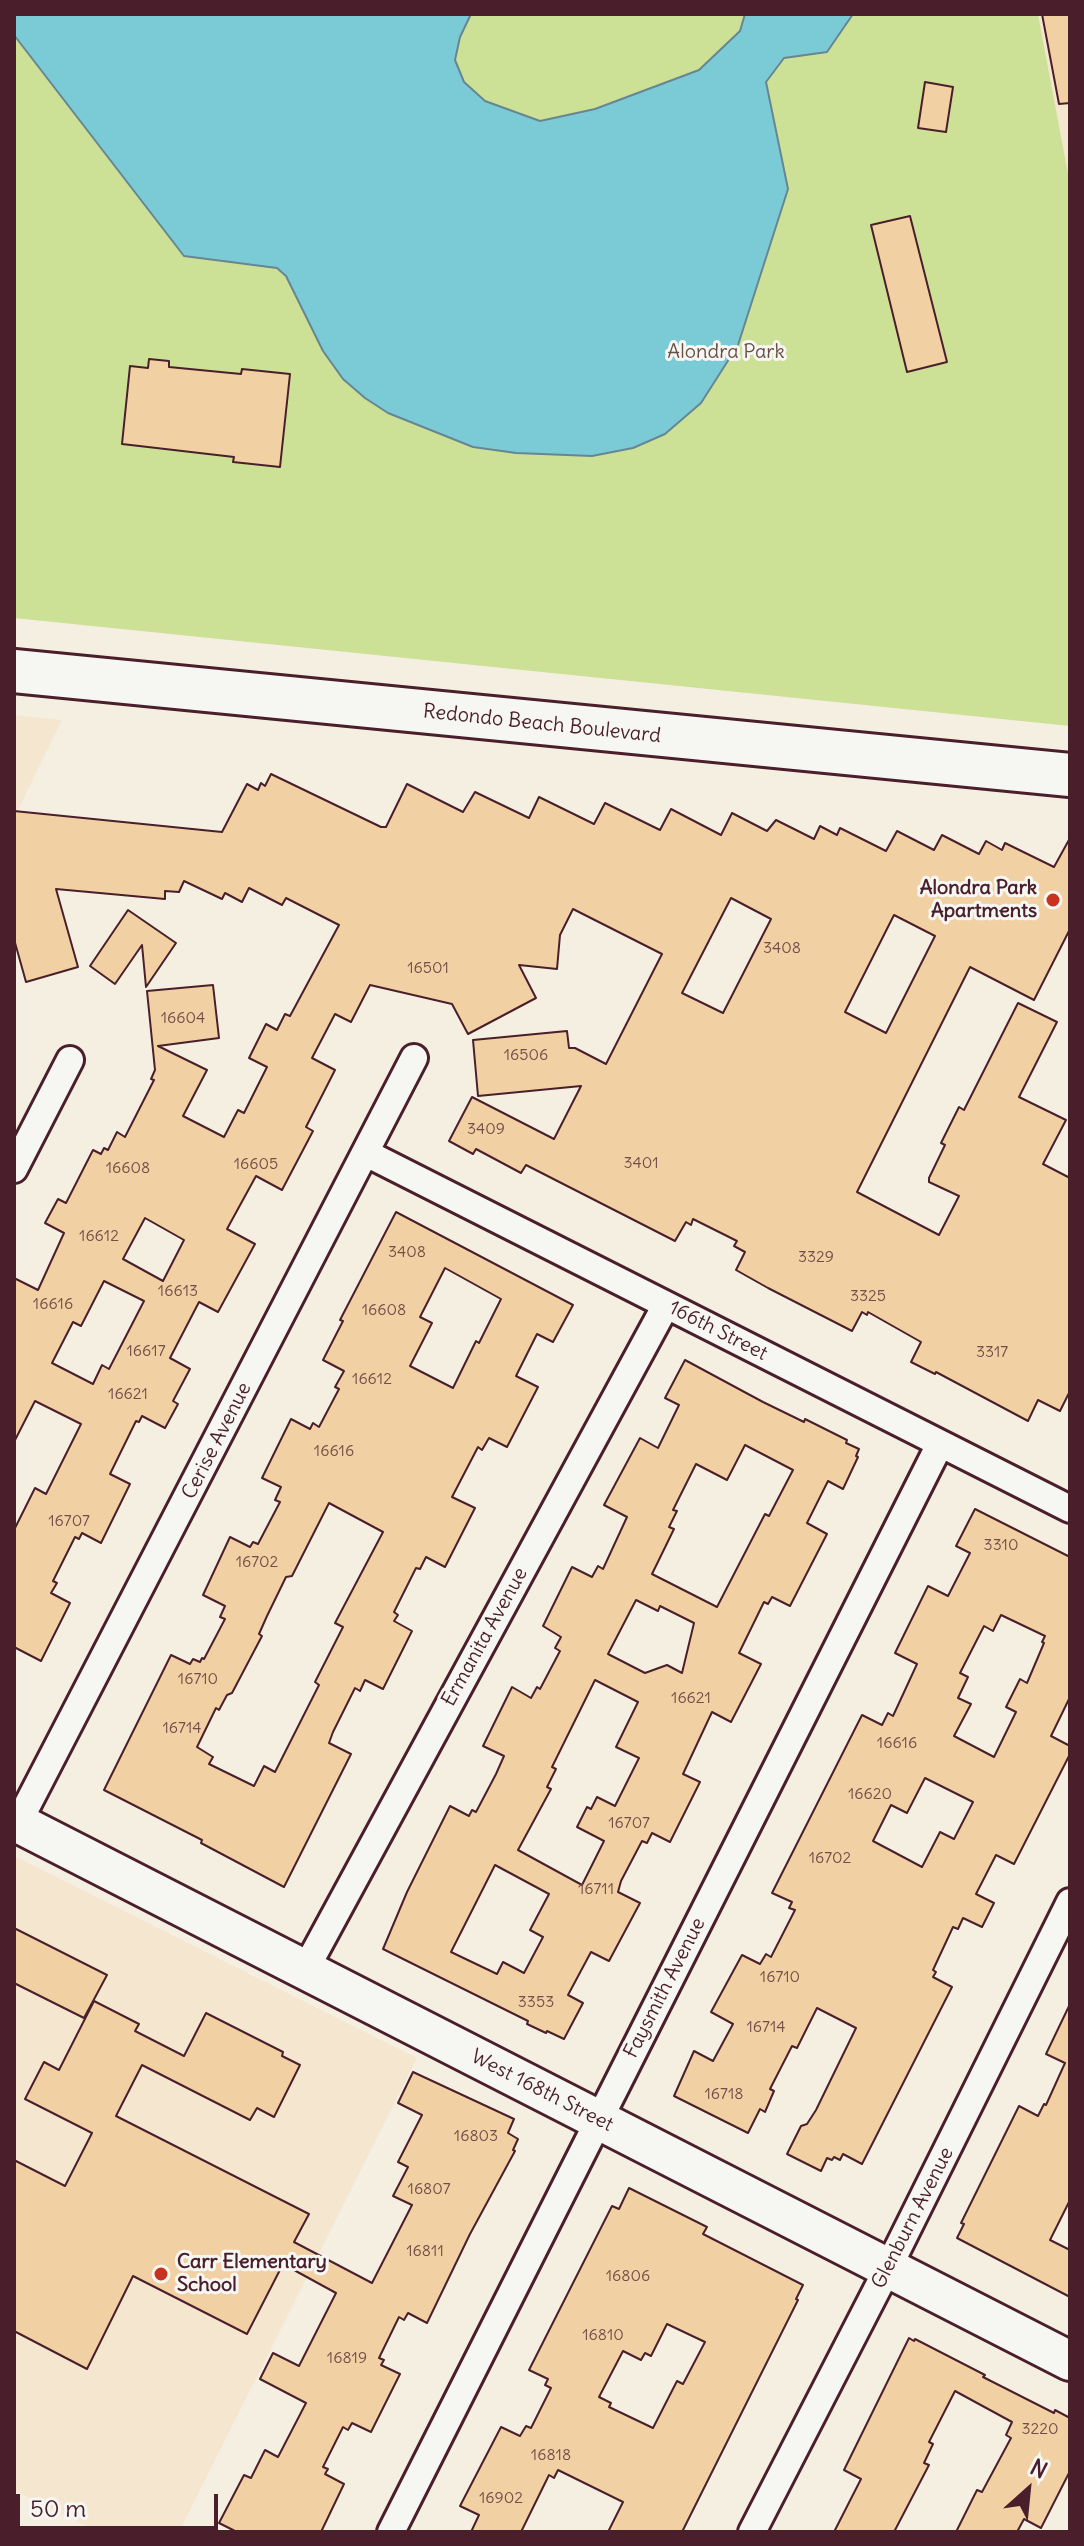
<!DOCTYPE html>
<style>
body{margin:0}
#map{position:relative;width:1084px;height:2546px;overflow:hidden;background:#f5efe2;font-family:Delius,sans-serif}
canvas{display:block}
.frame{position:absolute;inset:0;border:16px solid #4a1f2b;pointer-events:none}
.north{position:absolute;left:988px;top:2450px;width:80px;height:80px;-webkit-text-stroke:6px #f6f6f2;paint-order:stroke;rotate:27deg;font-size:22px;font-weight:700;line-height:32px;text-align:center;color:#4a1f2b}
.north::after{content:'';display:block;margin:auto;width:28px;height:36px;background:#4a1f2b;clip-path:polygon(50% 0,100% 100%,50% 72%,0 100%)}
.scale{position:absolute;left:16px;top:2494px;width:202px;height:36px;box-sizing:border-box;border:4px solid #4a1f2b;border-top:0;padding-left:10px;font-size:24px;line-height:28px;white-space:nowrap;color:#4a1f2b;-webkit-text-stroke:6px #f6f6f2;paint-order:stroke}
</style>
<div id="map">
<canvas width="1084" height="2546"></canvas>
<div class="frame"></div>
<div class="north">N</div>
<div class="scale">50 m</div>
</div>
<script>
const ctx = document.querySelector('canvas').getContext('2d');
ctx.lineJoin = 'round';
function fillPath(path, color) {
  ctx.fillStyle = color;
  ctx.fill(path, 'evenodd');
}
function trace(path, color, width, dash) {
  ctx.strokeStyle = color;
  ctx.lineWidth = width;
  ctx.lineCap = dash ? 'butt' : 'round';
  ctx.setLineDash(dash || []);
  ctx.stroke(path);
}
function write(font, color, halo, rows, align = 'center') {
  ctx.font = font + ' Delius,sans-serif';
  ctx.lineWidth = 6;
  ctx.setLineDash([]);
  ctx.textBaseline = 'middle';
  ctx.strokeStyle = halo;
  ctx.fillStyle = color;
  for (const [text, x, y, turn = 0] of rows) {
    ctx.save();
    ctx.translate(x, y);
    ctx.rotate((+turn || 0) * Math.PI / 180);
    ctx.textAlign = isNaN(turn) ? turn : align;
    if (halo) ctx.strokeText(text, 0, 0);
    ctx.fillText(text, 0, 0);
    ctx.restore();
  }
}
fillPath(new Path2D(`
 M1038,14H1070V184Z
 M14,715L62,720L14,818Z
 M14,1856L417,2058L179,2532H98L14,2490Z`), '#f4e6cf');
fillPath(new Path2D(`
 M14,14H1038L1070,184V726L14,618Z`), '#cce196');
const water = new Path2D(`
 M14,14H471L460,37L455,60L464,82L485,101L540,121L595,109L699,70L740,31L745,14H853L827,52L784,58L766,82L788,189L738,345L701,403L665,434L633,448L592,456L516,453L473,447L388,413L365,398L343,379L323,351L286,276L277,268L184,256L14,35Z`);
fillPath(water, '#7bcbd6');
trace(water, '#678692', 2);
const building = new Path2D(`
 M1042,14H1070V103L1059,104Z
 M925,82L953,87L946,132L918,128Z
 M910,216L947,362L907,372L871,225Z
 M149,359L169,361V367L241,374L242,369L290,374L280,467L233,462L234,457L122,444L130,366L148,368Z
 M271,774L381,827H386L407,784L463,812L475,792L529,818L539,797L594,824L605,803L660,830L671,809L721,835L732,813L767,831L776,820L814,839L820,826L837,835L840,828L886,851L897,831L934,850L942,835L979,854L986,841L1002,850L1005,843L1054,867L1070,838V929L1034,1000L970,967L857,1192L939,1235L959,1196L929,1182V1178L945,1145L941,1143L959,1107L964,1110L1018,1003L1057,1022L1019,1097L1066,1120L1043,1164L1070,1178V1391L1060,1411L1038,1400L1028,1421L936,1372L935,1374L911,1362L921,1342L868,1312L867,1315L862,1312L852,1331L768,1288L736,1270L745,1252L734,1246L737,1241L693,1219L691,1225L686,1222L675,1241L526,1165L521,1173L476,1149L473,1154L449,1141L472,1097L554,1139L581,1086L478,1096L473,1040L567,1031L569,1048H575L606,1064L662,954L573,909L560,935L557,969L519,965L536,998L468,1034L452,1004L370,985L351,1022L335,1014L312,1058L335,1070L306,1127L313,1131L282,1190L256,1176L227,1229L255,1244L218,1312L199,1302L170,1358L190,1369L173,1401L178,1404L165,1428L142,1416L139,1422L136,1421L110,1474L130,1484L101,1543L82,1533L79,1539L75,1537L53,1581L57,1583L51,1593L70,1603L41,1661L14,1647V1530L35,1488L46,1494L81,1424L35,1401L14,1442V1278L38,1290L64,1233L45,1223L58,1199L66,1203L93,1150L101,1154L104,1148L108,1150L117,1132L125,1137L154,1080L151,1079L155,1070L147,991L213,985L219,1038L158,1046L207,1070L183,1116L224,1137L238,1110L244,1113L267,1067L249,1058L266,1024L277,1030L285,1014L290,1016L339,925L286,898L282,905L249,888L242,902L225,893L222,899L184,881L179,892L165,891V899L56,889L78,967L26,982L14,939V811L222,832L247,784L258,790L261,783L265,786ZM731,898L771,919L723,1013L682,993ZM894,915L935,936L886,1033L845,1012ZM145,1218L184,1240L163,1281L123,1259ZM104,1281L144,1301L109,1369L102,1365L93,1384L52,1363L73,1322L81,1326Z
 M128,910L176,943L146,987L142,945L115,984L90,966Z
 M396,1212L573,1305L553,1342L537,1334L516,1376L538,1387L507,1447L489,1438L482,1450L478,1447L452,1497L475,1508L445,1567L426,1557L420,1569L416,1568L394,1612L398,1615L394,1621L412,1631L383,1689L365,1680L360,1691L355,1688L333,1732L329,1743L351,1754L284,1887L201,1843L202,1840L104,1790L171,1655L190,1664L193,1659L200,1662L202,1658L204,1659L225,1619L220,1617L225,1606L203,1595L230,1537L250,1547L253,1542L258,1544L280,1502L275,1500L281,1487L262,1478L291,1419L310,1429L313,1423L319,1427L339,1389L335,1387L344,1371L323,1360L343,1321L340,1320ZM445,1268L501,1299L479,1343L476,1341L453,1388L410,1366L432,1323L420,1317ZM329,1503L383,1532L335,1623L343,1627L315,1682L319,1685L275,1772L264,1766L254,1786L209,1764L213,1757L197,1747L216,1708L219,1710L227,1695L232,1693L262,1636L259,1634L267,1616L286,1577L292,1576Z
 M685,1360L763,1402L804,1422L805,1419L847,1440L846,1443L859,1449L856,1456L858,1457L843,1489L828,1481L807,1523L827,1534L790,1606L772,1597L768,1604L764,1602L739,1653L761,1664L731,1722L712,1712L683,1774L700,1782L670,1842L652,1833L647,1843L642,1841L621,1881L618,1892L640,1903L609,1961L591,1952L568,1995L583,2003L564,2039L547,2031L546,2033L527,2024L528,2021L383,1949L407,1892L450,1806L469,1816L472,1810L476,1812L496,1774L504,1756L483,1746L512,1687L531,1698L537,1687L540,1689L560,1651L555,1648L561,1637L543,1626L572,1567L592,1577L598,1566L603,1569L627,1517L604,1505L640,1438L658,1448L679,1405L665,1398ZM745,1445L793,1470L769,1516L765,1514L717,1607L652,1574L674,1529L669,1527L677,1511L673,1510L696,1464L727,1480ZM636,1600L658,1611L660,1606L694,1623L682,1673L667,1665L645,1673L608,1654ZM595,1680L638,1702L616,1747L639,1758L615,1806L597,1797L591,1809L587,1807L577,1827L604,1841L582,1885L518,1850L551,1789L547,1787L556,1769L552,1767ZM495,1865L549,1894L530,1930L543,1937L524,1973L503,1962L497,1974L451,1952Z
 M975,1509L1070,1557V1697L1051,1736L1070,1746V1754L1014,1864L996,1855L976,1894L994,1903L982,1927L963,1918L958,1929L953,1927L933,1970L936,1972L933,1977L952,1987L862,2164L843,2154L840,2160L834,2157L832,2160L827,2158L821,2171L787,2154L801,2126L807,2124L816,2110L856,2028L817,2008L797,2048L792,2046L770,2089L774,2091L765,2112L760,2109L748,2133L674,2096L694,2051L713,2061L733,2024L711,2012L742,1955L760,1964L766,1954L771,1957L795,1910L789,1908L792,1902L772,1893L862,1715L882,1725L888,1713L893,1716L917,1664L895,1653L928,1586L948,1596L970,1553L956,1546ZM1001,1615L1045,1636L1042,1642L1044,1643L1027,1683L1020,1679L1006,1707L1016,1712L994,1757L954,1736L971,1704L958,1698L968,1677L960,1673L984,1626L993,1631ZM925,1778L973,1802L954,1839L940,1832L922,1867L873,1841L891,1805L907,1813Z
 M14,1928L107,1975L84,2018L14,1983Z
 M94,2001L139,2024L135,2031L184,2056L206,2013L283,2052L282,2056L300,2065L274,2117L257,2108L250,2120L142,2065L116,2116L309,2214L294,2242L372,2283L412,2205L393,2196L408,2167L398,2162L422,2115L398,2103L413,2072L514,2119L508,2133L518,2139L513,2150L515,2151L470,2234L427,2323L408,2313L404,2320L399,2317L379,2358L384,2360L381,2365L400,2374L371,2432L352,2423L348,2430L343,2427L323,2467L328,2469L325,2474L344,2484L321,2532H237L219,2523L244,2475L251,2478L265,2450L278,2457L306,2403L260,2379L273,2353L299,2366L336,2293L283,2264L247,2334L133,2276L87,2369L14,2331V2160L65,2186L92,2133L25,2099L44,2062L59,2070Z
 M1070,2004V2200L1050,2240L1070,2250V2297L957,2238L964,2224L961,2223L1019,2106L1038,2116L1044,2104L1046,2105L1065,2063L1046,2054Z
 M629,2188L707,2227L703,2234L803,2285L796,2299L798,2300L682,2532H608L623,2502L558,2470L554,2478L549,2475L521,2532H471L479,2515L460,2506L501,2427L520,2436L526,2426L531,2428L551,2388L545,2385L548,2379L529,2370L612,2206L619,2209ZM667,2324L705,2342L683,2384L677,2381L653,2428L609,2407L611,2403L599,2397L623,2351L641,2360L645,2353L651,2356Z
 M909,2338L914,2341L915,2339L985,2375L983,2377L1054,2413L1055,2410L1070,2418V2471L1041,2528L1024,2519L1017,2532H956L977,2490L982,2492L1011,2438L1006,2435L1012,2422L955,2391L929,2442L933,2444L924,2463L929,2465L894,2532H834L861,2479L844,2470Z`);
fillPath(building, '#f1d1a3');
trace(building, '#4a1f2b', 2);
const street = new Path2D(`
 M366,1153L1070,1509
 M14,1169L70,1060
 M18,1823L414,1058
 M305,1970L666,1305
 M391,2532L940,1444
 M752,2532L888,2268L1070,1902`);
const secondary = new Path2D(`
 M14,1821L1070,2361`);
const primary = new Path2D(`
 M14,671L1070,775`);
trace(street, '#4a1f2b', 32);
trace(secondary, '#4a1f2b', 44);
trace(primary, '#4a1f2b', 48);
trace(street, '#f6f6f2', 26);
trace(secondary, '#f6f6f2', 38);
trace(primary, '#f6f6f2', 42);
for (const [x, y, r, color] of [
 [1053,900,8,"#c8321e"],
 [161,2274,8,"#c8321e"]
]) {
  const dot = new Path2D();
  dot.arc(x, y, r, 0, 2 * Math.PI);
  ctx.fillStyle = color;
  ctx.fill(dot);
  trace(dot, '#f6f6f2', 3);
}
write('16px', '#744c49', null, [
 ["3408",782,948],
 ["16501",428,968],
 ["16604",183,1018],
 ["16506",526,1055],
 ["3409",486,1129],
 ["3401",641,1163],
 ["16605",256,1164],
 ["16608",128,1168],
 ["16612",99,1236],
 ["3408",407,1252],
 ["3329",816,1257],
 ["16613",178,1291],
 ["3325",868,1296],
 ["16616",53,1304],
 ["16608",384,1310],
 ["16617",146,1351],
 ["3317",992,1352],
 ["16612",372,1379],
 ["16621",128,1394],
 ["16616",334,1451],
 ["16707",69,1521],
 ["3310",1001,1545],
 ["16702",257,1562],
 ["16710",198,1679],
 ["16621",691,1698],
 ["16714",182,1728],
 ["16616",897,1743],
 ["16620",870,1794],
 ["16707",629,1823],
 ["16702",830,1858],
 ["16711",596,1889],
 ["16710",780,1977],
 ["3353",536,2002],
 ["16714",766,2027],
 ["16718",724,2094],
 ["16803",476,2136],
 ["16807",429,2189],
 ["16811",425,2251],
 ["16806",628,2276],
 ["16810",603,2335],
 ["16819",347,2358],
 ["3220",1040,2429],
 ["16818",551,2455],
 ["16902",501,2498]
]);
write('20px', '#6a5046', '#f6f6f2', [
 ["Alondra Park",726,352]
]);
write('20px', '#4a1f2b', '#f6f6f2', [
 ["Redondo Beach Boulevard",542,724,6],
 ["166th Street",718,1331,27],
 ["Cerise Avenue",217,1441,-63],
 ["Ermanita Avenue",485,1637,-61],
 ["Faysmith Avenue",665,1988,-63],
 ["West 168th Street",542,2091,27],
 ["Glenburn Avenue",913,2218,-63]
]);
write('bold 20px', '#4a1f2b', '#f6f6f2', [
 ["Alondra Park",1037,888],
 ["Apartments",1037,911],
 ["Carr Elementary",177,2262,"left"],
 ["School",177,2285,"left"]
], 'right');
</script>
